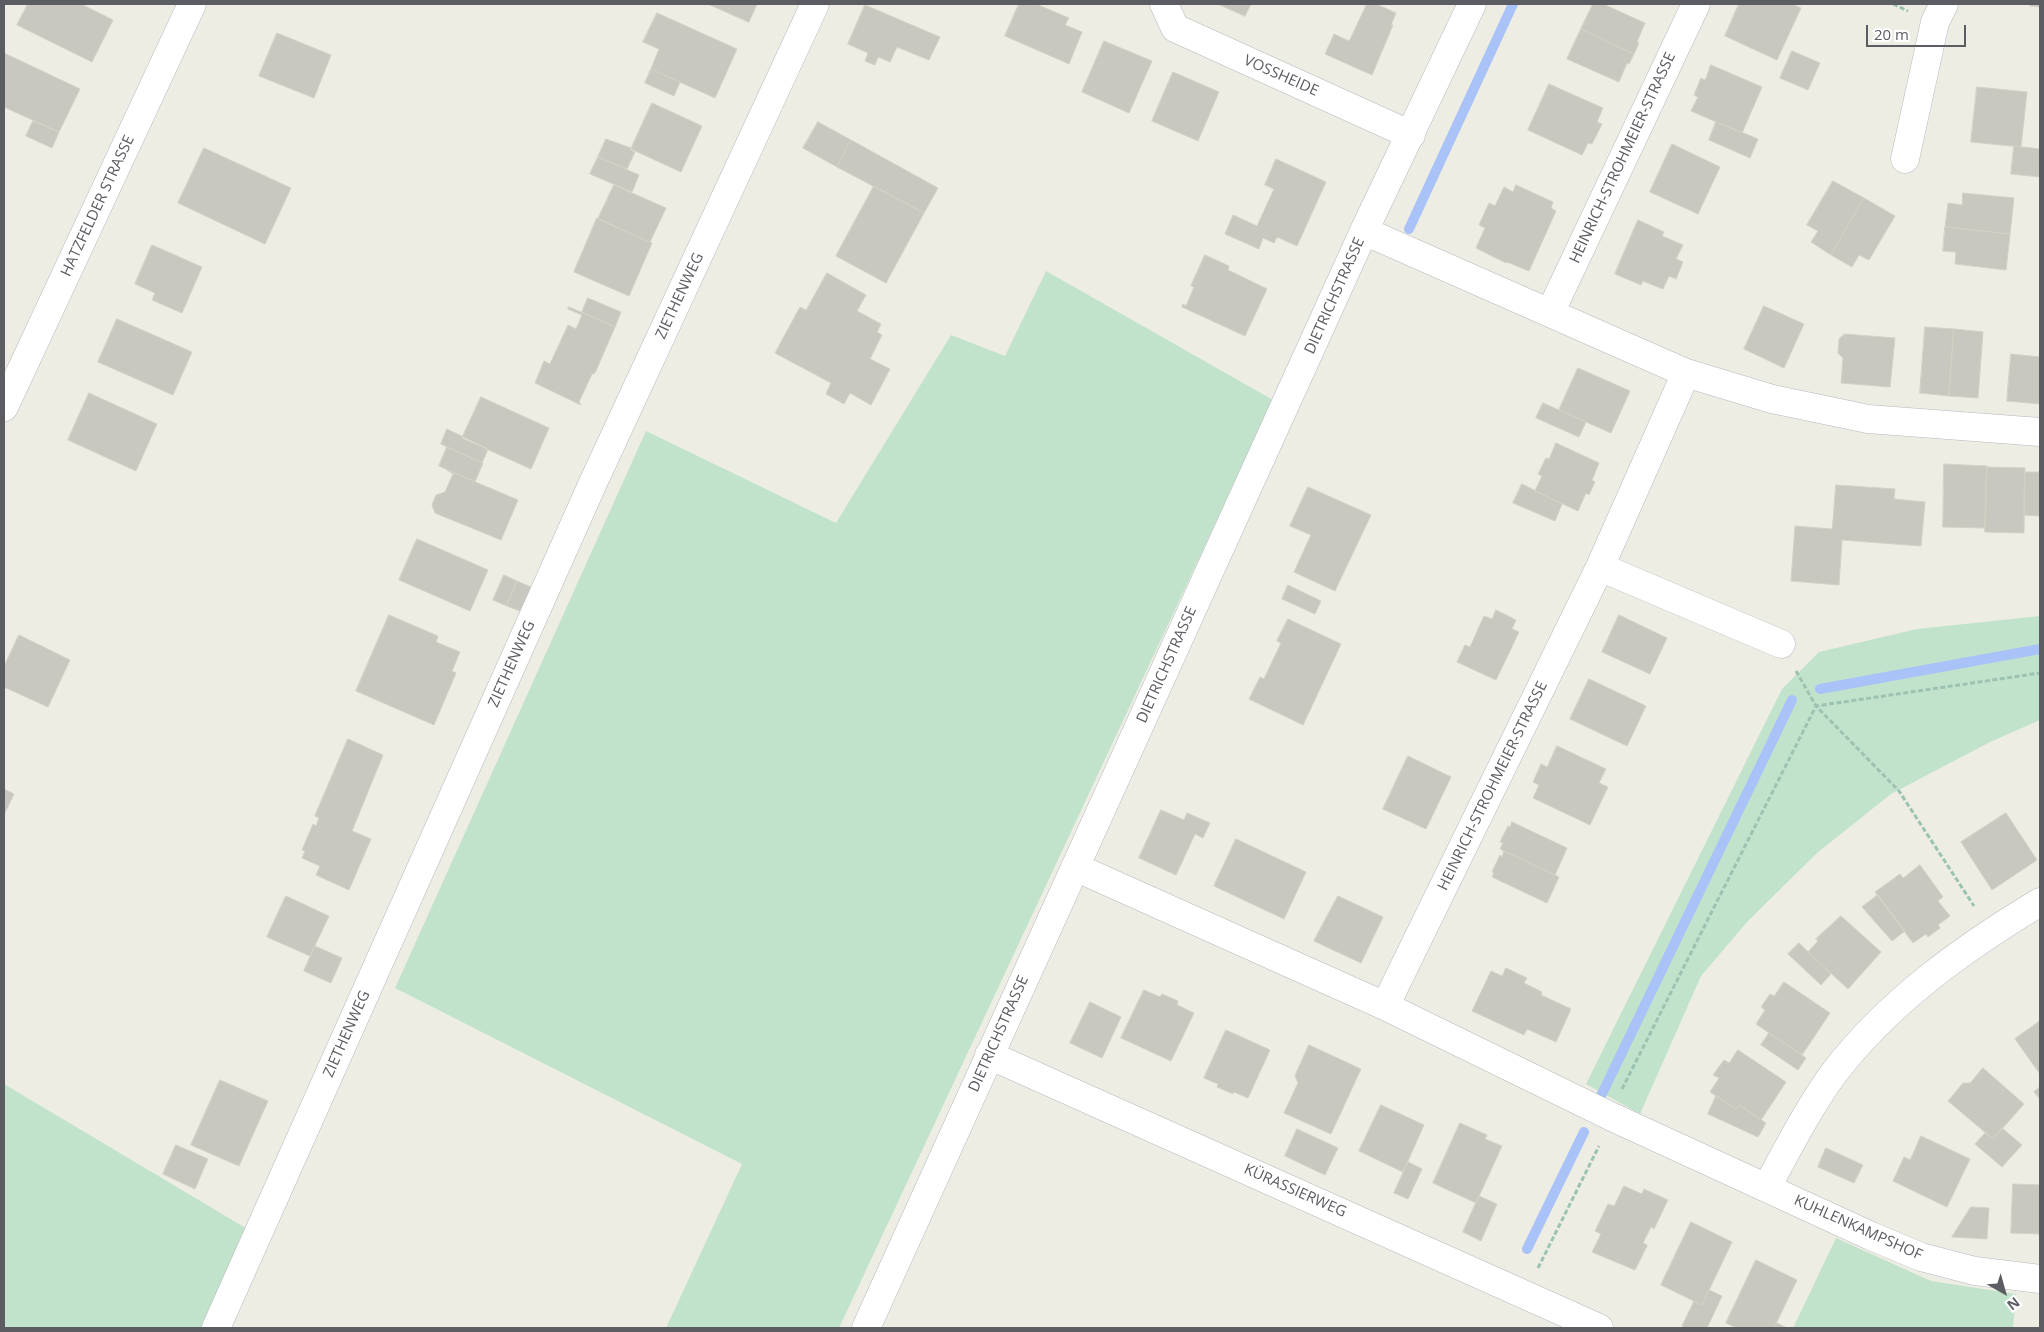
<!DOCTYPE html>
<meta charset="utf-8">
<style>
body{margin:0}
#map{position:relative;width:2044px;height:1332px;overflow:hidden;background:#edede4;font-family:"Open Sans",sans-serif}
canvas{display:block}
.frame{position:absolute;inset:0;border:5px solid #5c5d63;pointer-events:none}
.north{position:absolute;left:1979px;top:1267px;width:50px;height:50px;-webkit-text-stroke:4px #fff;paint-order:stroke;rotate:142deg;font-size:14px;font-weight:700;line-height:20px;text-align:center;color:#5c5d63}
.north::after{content:'';display:block;margin:auto;width:18px;height:22px;background:#5c5d63;clip-path:polygon(50% 0,100% 100%,50% 72%,0 100%)}
.scale{position:absolute;left:1866px;top:25px;width:100px;height:22px;box-sizing:border-box;border:2px solid #5c5d63;border-top:0;padding-left:6px;font-size:15px;line-height:18px;white-space:nowrap;color:#5c5d63;-webkit-text-stroke:4px #fff;paint-order:stroke}
</style>
<div id="map">
<canvas width="2044" height="1332"></canvas>
<div class="frame"></div>
<div class="north">N</div>
<div class="scale">20 m</div>
</div>
<script>
const ctx = document.querySelector('canvas').getContext('2d');
ctx.lineJoin = 'round';
function fillPath(path, color) {
  ctx.fillStyle = color;
  ctx.fill(path, 'evenodd');
}
function trace(path, color, width, dash) {
  ctx.strokeStyle = color;
  ctx.lineWidth = width;
  ctx.lineCap = dash ? 'butt' : 'round';
  ctx.setLineDash(dash || []);
  ctx.stroke(path);
}
function write(font, color, halo, rows, align = 'center') {
  ctx.font = font + ' "Open Sans",sans-serif';
  ctx.lineWidth = 5;
  ctx.setLineDash([]);
  ctx.textBaseline = 'middle';
  ctx.strokeStyle = halo;
  ctx.fillStyle = color;
  for (const [text, x, y, turn = 0] of rows) {
    ctx.save();
    ctx.translate(x, y);
    ctx.rotate((+turn || 0) * Math.PI / 180);
    ctx.textAlign = isNaN(turn) ? turn : align;
    if (halo) ctx.strokeText(text, 0, 0);
    ctx.fillText(text, 0, 0);
    ctx.restore();
  }
}
fillPath(new Path2D(`
 M1046,271L1273,400L839,1328H666L742,1164L395,988L646,431L836,523L951,335L1005,356Z
 M2040,616V720L1990,742L1891,794L1817,853L1748,921L1701,976L1640,1114L1586,1084L1782,689L1819,652L1917,629Z
 M4,1084L249,1230L204,1328H4Z
 M1836,1238L1931,1281L2016,1294L2013,1328H1793Z`), '#c2e3cb');
trace(new Path2D(`
 M1409,229L1513,4
 M1820,689L2040,649
 M1600,1098L1792,700
 M1527,1249L1584,1132`), '#a9c2f8', 10);
const building = new Path2D(`
 M28,4H81L113,20L92,62L17,25Z
 M708,4H757L749,22Z
 M1019,4H1036L1069,18L1065,25L1082,32L1069,64L1005,36Z
 M1218,4H1251L1245,16Z
 M1367,4H1376L1396,13L1391,25H1393L1372,75L1325,54L1334,34L1349,41Z
 M1593,4H1603L1645,23L1637,42L1639,43L1634,54L1581,29Z
 M1739,4H1791L1801,8L1777,60L1725,36Z
 M2031,4H2040V7L2030,6Z
 M865,5L940,37L929,60L897,47L890,62L878,57L875,65L865,61L868,53L848,44Z
 M657,13L737,49L715,98L651,69L659,49L643,42Z
 M1581,29L1634,54L1629,64L1627,63L1619,82L1567,59Z
 M277,33L331,55L314,98L259,76Z
 M1104,41L1152,61L1129,113L1082,92Z
 M1792,51L1820,63L1808,90L1780,78Z
 M4,53L80,89L59,132L4,107Z
 M1711,65L1762,87L1742,133L1691,111L1698,97L1694,95L1701,78L1705,80Z
 M651,69L680,82L674,96L645,83Z
 M1173,72L1219,92L1198,141L1152,121Z
 M1549,84L1603,108L1597,122L1602,124L1592,144L1588,143L1582,155L1528,130Z
 M1977,87L2027,92L2021,147L1971,142Z
 M652,103L702,126L681,172L631,149Z
 M33,121L59,132L52,148L26,136Z
 M818,122L851,140L837,167L803,148Z
 M1716,122L1758,139L1750,158L1709,140Z
 M606,139L631,148L630,150L635,152L627,169L598,157Z
 M851,140L938,188L924,213L837,167Z
 M1672,144L1720,167L1698,214L1650,192Z
 M2014,146L2040,149V177L2011,174Z
 M204,148L291,188L265,244L178,203Z
 M598,157L639,175L632,192L590,174Z
 M1276,159L1326,182L1297,246L1277,237L1274,243L1263,238L1259,249L1225,234L1233,215L1257,226L1274,189L1265,185Z
 M1833,181L1864,198L1831,255L1811,242L1818,231L1807,225Z
 M614,185L666,208L650,242L598,219Z
 M1516,185L1553,202L1551,208L1556,211L1529,271L1507,262L1506,263L1476,248L1485,228L1479,225L1489,203L1495,206L1504,187L1513,192Z
 M874,186L924,213L886,283L836,256Z
 M1963,193L2014,198L2010,234L1945,227L1948,203L1962,205Z
 M1864,198L1895,216L1869,260L1859,255L1852,267L1831,255Z
 M597,218L652,243L629,296L574,272Z
 M1638,220L1664,232L1662,236L1683,245L1676,259L1683,262L1676,279L1669,276L1663,289L1643,281L1641,285L1615,274Z
 M1945,227L2010,234L2006,270L1955,264L1956,252L1943,251Z
 M152,245L202,267L182,313L152,300L155,293L135,284Z
 M1205,255L1229,266L1228,270L1267,289L1245,336L1182,307L1183,304L1186,306L1194,287L1191,286Z
 M827,273L866,295L857,311L881,324L877,332L882,335L870,359L890,369L871,405L850,393L844,404L826,394L831,383L775,353L800,307L806,310Z
 M588,298L621,312L615,327L582,312Z
 M1764,306L1804,324L1784,368L1744,349Z
 M569,307L615,327L595,373L592,374L579,402L581,405L535,383L544,361L550,364L568,325L576,329L582,315L568,309Z
 M117,319L192,352L173,395L98,362Z
 M1925,327L1954,329L1949,396L1920,393Z
 M1954,329L1983,332L1978,398L1949,396Z
 M1845,334L1895,338L1890,387L1841,383L1843,358L1838,353L1839,339Z
 M2011,354L2040,357V404L2007,401Z
 M1578,368L1630,391L1611,433L1559,410Z
 M89,393L157,424L136,471L68,440Z
 M481,397L549,428L531,469L462,438Z
 M1543,403L1586,422L1579,437L1536,418Z
 M447,429L488,449L482,463L441,444Z
 M1556,443L1599,463L1592,480L1595,482L1589,495L1586,493L1578,511L1535,491L1542,476L1538,474L1546,458L1549,459Z
 M447,447L483,463L475,482L439,466Z
 M1944,464L1987,466L1985,528L1943,527Z
 M1987,467L2025,468L2024,533L1985,532Z
 M447,470L518,500L501,540L435,513L432,505L436,495L445,492L453,474Z
 M2025,472H2040V516L2024,515Z
 M1522,484L1562,504L1555,521L1513,503Z
 M1836,485L1895,489L1894,499L1925,502L1921,546L1842,540L1839,585L1791,581L1795,526L1832,529Z
 M1308,487L1371,515L1335,591L1294,572L1311,535L1290,526Z
 M417,539L488,570L470,611L399,580Z
 M504,575L517,581L507,606L493,600Z
 M517,581L531,587L520,611L507,606Z
 M1288,585L1321,601L1315,614L1282,599Z
 M1496,610L1516,620L1512,629L1519,632L1496,680L1457,662L1465,645L1470,647L1484,616L1492,619Z
 M389,615L438,636L436,642L460,652L452,671L456,673L434,725L356,691Z
 M1619,615L1667,638L1650,674L1602,652Z
 M1288,619L1341,644L1303,725L1249,699L1260,677L1264,679L1281,643L1277,641Z
 M19,635L70,660L48,707L4,687V667Z
 M1589,679L1646,706L1627,746L1570,719Z
 M348,739L383,755L352,831L371,839L349,890L316,875L320,866L302,858L305,851L302,850L313,824L316,826L319,818L315,816Z
 M1557,746L1606,769L1599,783L1608,787L1590,825L1533,798L1539,785L1533,782L1541,764L1547,767Z
 M1408,756L1451,777L1426,829L1383,809Z
 M4,789L14,794L4,815Z
 M1161,810L1184,820L1187,813L1210,823L1203,838L1195,834L1176,875L1139,858Z
 M2006,813L2037,860L1992,890L1961,842Z
 M1512,822L1567,848L1555,875L1500,849L1503,843L1500,842L1508,826L1510,827Z
 M1236,839L1306,872L1284,919L1214,886Z
 M1504,851L1559,877L1547,903L1492,877L1494,873L1492,872L1500,855L1502,857Z
 M1920,865L1943,897L1938,901L1950,916L1938,925L1940,928L1928,937L1926,934L1913,943L1875,892L1900,874L1903,878Z
 M1878,895L1905,931L1892,941L1862,907Z
 M286,896L329,916L310,956L267,937Z
 M1338,896L1383,917L1361,963L1314,941Z
 M1841,916L1881,952L1848,989L1808,952L1818,941L1816,939Z
 M1799,943L1831,974L1821,985L1788,954Z
 M315,946L342,958L331,983L304,971Z
 M1506,968L1527,978L1524,983L1542,992L1541,995L1571,1009L1556,1042L1527,1029L1524,1035L1472,1011L1491,971L1502,976Z
 M1784,982L1830,1013L1802,1055L1756,1024L1765,1010L1761,1007L1770,994L1774,996Z
 M1144,990L1160,997L1162,994L1178,1001L1177,1005L1194,1013L1171,1061L1121,1038Z
 M1090,1002L1121,1017L1102,1058L1070,1043Z
 M2040,1021V1074L2015,1039Z
 M1226,1030L1270,1050L1248,1098L1234,1092L1233,1094L1217,1087L1218,1084L1204,1078Z
 M1769,1033L1806,1058L1798,1070L1761,1045Z
 M1309,1045L1361,1069L1331,1134L1284,1113L1298,1083L1295,1076Z
 M1738,1050L1786,1082L1761,1120L1739,1105L1736,1109L1710,1092L1719,1078L1713,1075L1724,1060L1729,1063Z
 M1983,1068L2024,1104L1993,1139L1948,1101L1963,1083H1970Z
 M220,1080L268,1101L239,1166L191,1145Z
 M2040,1087V1099L2034,1092Z
 M1716,1096L1736,1109L1739,1105L1766,1123L1758,1137L1708,1114Z
 M1381,1105L1424,1125L1403,1172L1359,1151Z
 M1460,1123L1487,1135L1485,1139L1502,1146L1476,1203L1433,1183Z
 M2002,1128L2022,1145L2002,1167L1975,1144L1985,1133L1993,1139Z
 M1297,1129L1338,1148L1325,1175L1285,1156Z
 M1921,1136L1970,1159L1947,1207L1893,1181L1904,1157L1910,1160Z
 M176,1145L208,1159L195,1189L163,1174Z
 M1826,1148L1863,1165L1854,1183L1818,1167Z
 M1408,1162L1422,1169L1408,1199L1394,1193Z
 M2013,1184L2040,1185V1234L2011,1233Z
 M1624,1186L1642,1194L1644,1189L1668,1200L1654,1229L1651,1227L1643,1243L1647,1245V1246L1635,1270L1592,1252L1601,1234L1595,1231L1608,1204L1614,1206Z
 M1479,1196L1497,1204L1481,1241L1463,1232Z
 M1971,1207L1989,1208L1987,1239L1952,1237Z
 M1691,1222L1732,1242L1702,1305L1661,1285Z
 M1756,1260L1797,1280L1774,1328H1737L1726,1323Z
 M1709,1290L1722,1296L1707,1328H1686L1682,1326L1694,1301L1702,1305Z
 M1777,1323L1787,1328H1774Z`);
fillPath(building, '#c9c8c0');
trace(building, '#d2d1c3', 1);
const street = new Path2D(`
 M1164,4L1175,28L1411,135
 M1905,159L1935,22L1944,4
 M1364,231L1686,373L1772,399L1868,419L2040,432
 M1550,313L1696,4
 M1600,567L1781,644
 M1075,867L1385,1006L1610,1116L1871,1236L1921,1257L1975,1271L2040,1279
 M1385,1006L1600,567L1686,373
 M989,1055L1599,1328
 M1767,1187C1787,1150 1809,1107 1834,1073C1889,1001 1964,948 2040,902
 M216,1328L592,485L815,4
 M866,1328L1364,231L1472,4`);
const secondary = new Path2D(`
 M4,407L192,4`);
trace(street, '#b6b7bd', 29);
trace(secondary, '#b7b8bf', 29);
trace(new Path2D(`
 M1893,4L1908,11
 M1796,671L1816,706L1899,791L1974,906
 M1622,1089L1816,706L2040,673
 M1538,1268L1599,1146`), '#9cc3b1', 3, [5, 2.5]);
trace(street, '#fff', 28);
trace(secondary, '#fff', 28);
write('15px', '#5c5d63', '#fff', [
 ["VOSSHEIDE",1281,76,24],
 ["HEINRICH-STROHMEIER-STRASSE",1623,158,-65],
 ["HATZFELDER STRASSE",98,206,-65],
 ["ZIETHENWEG",680,296,-65],
 ["DIETRICHSTRASSE",1335,296,-66],
 ["ZIETHENWEG",512,664,-66],
 ["DIETRICHSTRASSE",1167,665,-66],
 ["HEINRICH-STROHMEIER-STRASSE",1493,786,-64],
 ["ZIETHENWEG",347,1034,-66],
 ["DIETRICHSTRASSE",999,1034,-66],
 ["KÜRASSIERWEG",1295,1191,24],
 ["KUHLENKAMPSHOF",1858,1228,24]
]);
</script>
